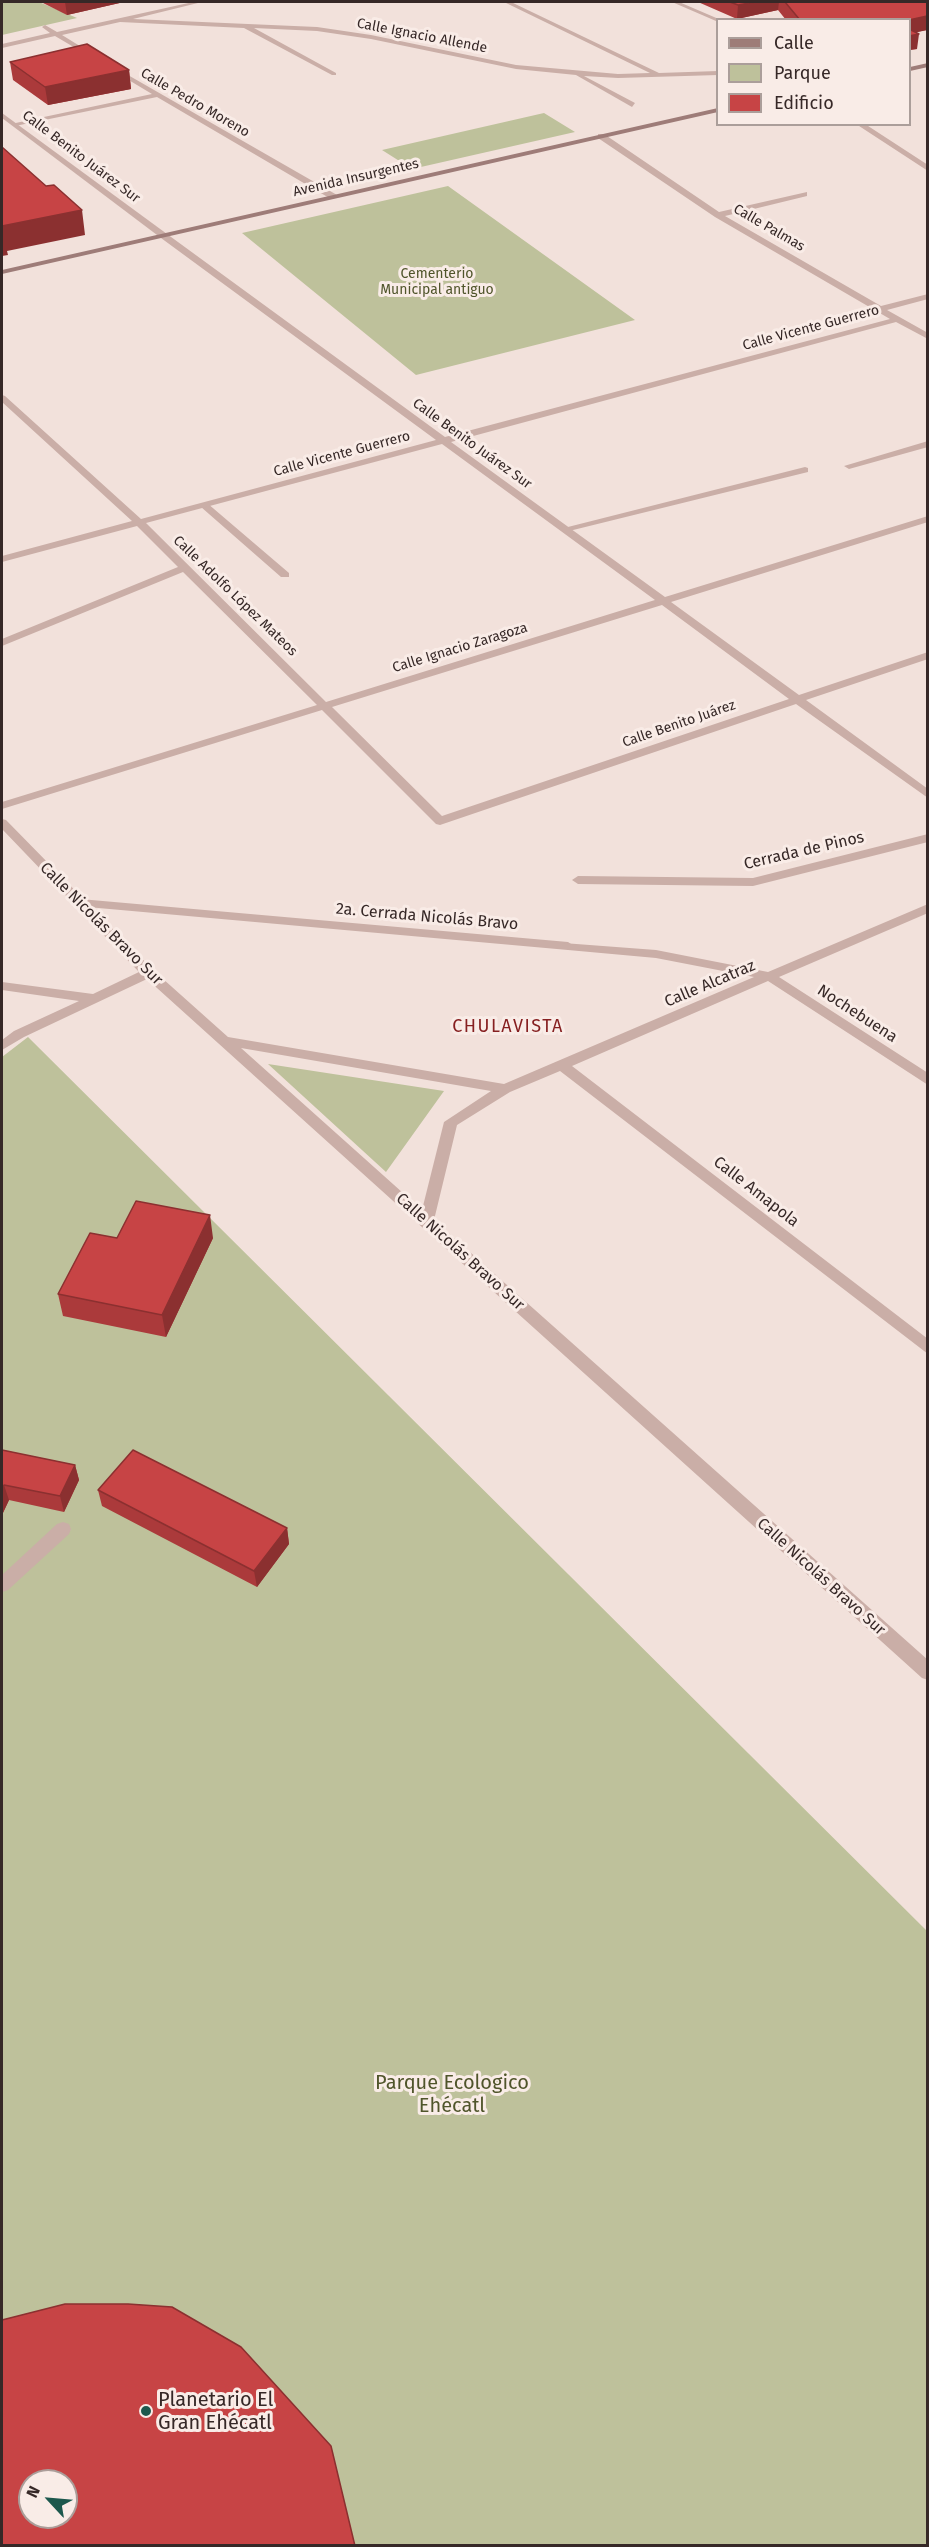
<!DOCTYPE html>
<meta charset="utf-8">
<style>
body{margin:0}
#map{position:relative;width:929px;height:2547px;overflow:hidden;background:#f2e1db;font-family:"Fira Sans",sans-serif}
canvas{display:block}
.frame{position:absolute;inset:0;border:3px solid #362827;pointer-events:none}
.legend{position:absolute;left:716px;top:18px;width:195px;height:108px;box-sizing:border-box;background:#f9ece7;border:2px solid #ab9e9a;margin:0;padding:8px 10px;list-style:none;font-size:18px;color:#362827}
.legend li{display:flex;align-items:center;gap:12px;height:30px}
.legend b{width:30px;border:2px solid #ab9e9a}
.north{position:absolute;left:18px;top:2469px;width:60px;height:60px;box-sizing:border-box;background:#f9ece7;border:2px solid #ab9e9a;border-radius:50%;rotate:296deg;font-size:16px;font-weight:700;line-height:24px;text-align:center;color:#362827}
.north::after{content:'';display:block;margin:auto;width:21px;height:27px;background:#1d584d;clip-path:polygon(50% 0,100% 100%,50% 72%,0 100%)}
</style>
<div id="map">
<canvas width="929" height="2547"></canvas>
<div class="frame"></div>
<ul class="legend">
<li><b style="height:8px;background:#9e7c78"></b>Calle</li>
<li><b style="height:16px;background:#bec19b"></b>Parque</li>
<li><b style="height:16px;background:#c74445"></b>Edificio</li>
</ul>
<div class="north">N</div>
</div>
<script>
const ctx = document.querySelector('canvas').getContext('2d');
ctx.lineJoin = 'round';
function fillPath(path, color) {
  ctx.fillStyle = color;
  ctx.fill(path, 'evenodd');
}
function trace(path, color, width, dash) {
  ctx.strokeStyle = color;
  ctx.lineWidth = width;
  ctx.lineCap = dash ? 'butt' : 'round';
  ctx.setLineDash(dash || []);
  ctx.stroke(path);
}
function write(font, color, halo, rows, align = 'center') {
  ctx.font = font + ' "Fira Sans",sans-serif';
  ctx.lineWidth = 6;
  ctx.setLineDash([]);
  ctx.textBaseline = 'middle';
  ctx.strokeStyle = halo;
  ctx.fillStyle = color;
  for (const [text, x, y, turn = 0] of rows) {
    ctx.save();
    ctx.translate(x, y);
    ctx.rotate((+turn || 0) * Math.PI / 180);
    ctx.textAlign = isNaN(turn) ? turn : align;
    if (halo) ctx.strokeText(text, 0, 0);
    ctx.fillText(text, 0, 0);
    ctx.restore();
  }
}
fillPath(new Path2D(`
 M2,2H39L77,18L2,35Z
 M544,113L575,132L412,169L382,150Z
 M448,186L635,320L416,375L242,233Z
 M28,1037L927,1931V2545H2V1057ZM30,2481H66V2517H30Z
 M268,1064L444,1091L386,1172Z`), '#bec19b');
fillPath(new Path2D(`
 M805,467L808,468V472L565,532L560,529Z
 M201,503H207L289,573V577H281L201,507Z
 M80,899L568,942L574,946L568,950L76,906L74,903L76,900Z
 M63,1522L69,1524L71,1529L69,1534L8,1590L2,1592V1575L57,1524Z`), '#caaea7');
fillPath(new Path2D(`
 M193,2H202L133,19L317,27L371,35L516,65L618,74L650,73L504,2H511L659,73L718,71V75L618,78L584,76L635,103L632,107L576,75L516,69L371,39L317,31L254,28L336,73V75H332L244,28L120,22L62,35L96,56L94,59L55,36L2,48V44L50,33L42,27L45,25L57,32Z
 M672,2H679L721,20L716,21Z
 M114,67L337,195L338,197L331,199L157,97L15,126L11,124L152,94L112,70Z
 M856,124H865L928,165V171Z
 M598,134H604L719,212L807,192V196L725,216L881,306L928,294V299L887,310L928,333V339L896,322L451,442L665,597L928,516V522L671,602L799,695L928,652V659L806,700L928,789V798L796,704L440,825L436,824L322,710L2,809V802L317,705L183,572L2,646V639L178,567L137,526L2,562V556L132,521L2,402V395L5,396L141,519L436,440L161,238V234H167L445,437L890,319L715,217L598,138ZM442,444L655,600L326,702L146,523ZM662,605L789,699L442,816L332,707Z
 M928,441V447L849,469L844,466Z
 M2,819L6,820L153,970L228,1037L504,1084L754,977L656,958L568,950L562,946L563,943L656,950L768,972L928,904V913L779,977L928,1073V1085L768,981L572,1066L928,1339V1354L560,1071L510,1092L457,1125L434,1220L928,1660V1680L922,1678L147,979L24,1037L2,1050V1040L14,1031L79,1001L2,990V982L93,994L139,972L2,829ZM241,1048L491,1091L444,1122L422,1210Z
 M928,834V842L753,886L578,884L572,880L578,876L753,878Z`), '#caaea7');
fillPath(new Path2D(`
 M2,113L167,234V238H161L2,118Z`), '#caaea7');
fillPath(new Path2D(`
 M928,63V67L910,71V67Z
 M718,108V112L2,274V270Z`), '#9e7c78');
fillPath(new Path2D(`
 M41,2H124L67,15Z
 M698,2H927V30L916,32L917,49L909,50V20H786L778,10L737,19Z
 M10,62L129,70L131,89L48,105L13,80Z
 M117,1238H213L166,1337L63,1316L58,1294Z
 M2,1450L75,1465L79,1480L64,1512L9,1500L2,1515Z
 M98,1490L287,1528L289,1544L257,1587L102,1506Z`), '#ab3a3b');
fillPath(new Path2D(`
 M65,2H124L67,15Z
 M755,2H779L778,10L737,19L738,5Z
 M927,16V30L909,34V20Z
 M919,34L917,49L909,50V36Z
 M129,70L131,89L48,105L45,87Z
 M82,210L85,235L7,251L8,255L2,256V226Z
 M210,1215L213,1238L166,1337L162,1315Z
 M75,1465L79,1480L64,1512L60,1496Z
 M4,1485L9,1500L2,1515V1490Z
 M287,1528L289,1544L257,1587L254,1571Z`), '#8b3030');
const building = new Path2D(`
 M730,2H755L738,5Z
 M785,2H927V16L909,20H800Z
 M909,29L919,34L909,36Z
 M87,44L129,70L45,87L10,62Z
 M2,147L46,186L54,185L82,210L2,226Z
 M136,1201L210,1215L162,1315L58,1294L90,1233L117,1238Z
 M2,1450L75,1465L60,1496L4,1485L2,1490Z
 M133,1450L287,1528L254,1571L98,1490Z
 M65,2304H128L172,2307L241,2347L331,2446L355,2546H2V2320ZM30,2481H66V2517H30Z`);
fillPath(building, '#c74445');
trace(building, '#8b3030', 1.5);
for (const [x, y, r, color] of [
 [146,2411,6,"#1d584d"]
]) {
  const dot = new Path2D();
  dot.arc(x, y, r, 0, 2 * Math.PI);
  ctx.fillStyle = color;
  ctx.fill(dot);
  trace(dot, '#f9ece7', 2);
}
write('14px', '#362827', '#f9ece7', [
 ["Calle Ignacio Allende",422,36,11],
 ["Calle Pedro Moreno",195,103,30],
 ["Calle Benito Juárez Sur",81,157,37],
 ["Avenida Insurgentes",356,178,-13],
 ["Calle Palmas",769,228,30],
 ["Calle Vicente Guerrero",811,328,-15],
 ["Calle Benito Juárez Sur",472,444,36],
 ["Calle Vicente Guerrero",342,454,-15],
 ["Calle Adolfo López Mateos",235,596,44],
 ["Calle Ignacio Zaragoza",460,648,-17],
 ["Calle Benito Juárez",679,724,-19]
]);
write('14px', '#50552b', '#f9ece7', [
 ["Cementerio",437,274],
 ["Municipal antiguo",437,290]
]);
write('16px', '#362827', '#f9ece7', [
 ["Cerrada de Pinos",804,851,-13],
 ["2a. Cerrada Nicolás Bravo",427,917,5],
 ["Calle Nicolás Bravo Sur",101,924,45],
 ["Calle Alcatraz",710,984,-23],
 ["Nochebuena",857,1014,33],
 ["Calle Amapola",756,1192,38],
 ["Calle Nicolás Bravo Sur",460,1252,42],
 ["Calle Nicolás Bravo Sur",821,1577,42]
]);
ctx.letterSpacing = '1.5px';
write('18px', '#862021', '#f9ece7', [
 ["CHULAVISTA",508,1027]
]);
ctx.letterSpacing = '0px';
write('20px', '#50552b', '#f9ece7', [
 ["Parque Ecologico",452,2083],
 ["Ehécatl",452,2106]
]);
write('20px', '#362827', '#f9ece7', [
 ["Planetario El",158,2400],
 ["Gran Ehécatl",158,2423]
], 'left');
</script>
